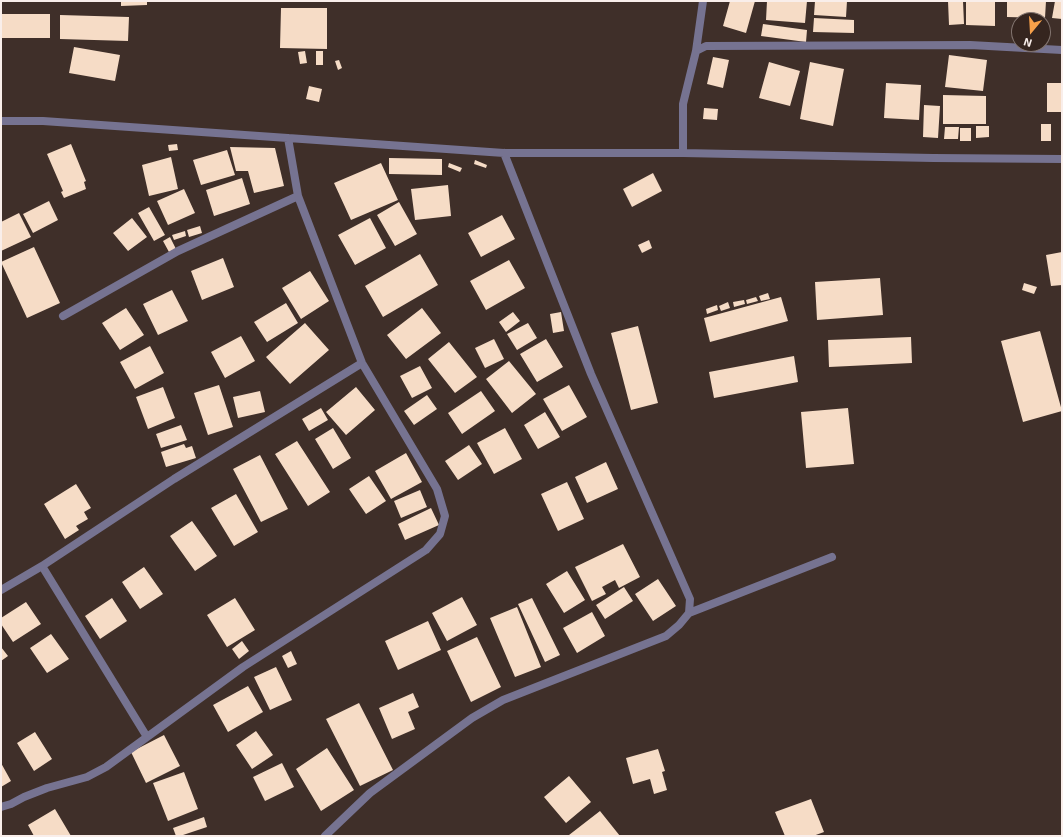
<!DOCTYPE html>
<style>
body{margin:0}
#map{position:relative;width:1063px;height:837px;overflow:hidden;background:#3f2f29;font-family:"Exo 2",sans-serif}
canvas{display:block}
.frame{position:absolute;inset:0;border:2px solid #f9eeea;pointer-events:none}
.north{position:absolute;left:1011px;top:12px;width:40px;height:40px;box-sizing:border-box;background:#35251f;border:1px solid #837570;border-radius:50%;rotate:198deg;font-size:11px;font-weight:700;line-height:16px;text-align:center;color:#f9eeea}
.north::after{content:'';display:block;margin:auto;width:14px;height:18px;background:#f8a14a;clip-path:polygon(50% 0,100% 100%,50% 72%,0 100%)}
</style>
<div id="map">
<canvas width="1063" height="837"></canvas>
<div class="frame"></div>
<div class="north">N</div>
</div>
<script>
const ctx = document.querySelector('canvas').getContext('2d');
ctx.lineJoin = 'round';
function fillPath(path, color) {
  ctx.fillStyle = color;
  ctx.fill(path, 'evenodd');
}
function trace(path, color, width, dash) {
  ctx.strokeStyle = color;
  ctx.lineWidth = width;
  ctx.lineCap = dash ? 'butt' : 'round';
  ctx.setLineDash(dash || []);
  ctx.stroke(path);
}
fillPath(new Path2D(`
 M121,1H147V5L121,6Z
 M730,1H755L746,33L723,26Z
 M767,1H807L805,23L766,20Z
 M815,1H847L846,17L814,15Z
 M948,1H963L964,24L949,25Z
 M966,1H995V26L966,25Z
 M1007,1H1046L1045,18L1007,17Z
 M1055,1H1062V19L1052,18Z
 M281,8H327V49L280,48Z
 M1,14H50V38H1Z
 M60,15L129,17L128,41L60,39Z
 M814,18L854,20V33L813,32Z
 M763,24L807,30L806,42L761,36Z
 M74,47L120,55L115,81L69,73Z
 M305,51L307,63L300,64L298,52Z
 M316,51H323V65H316Z
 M949,55L987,60L983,91L945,87Z
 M713,57L729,60L723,88L707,84Z
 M339,60L342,68L338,70L335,61Z
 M769,62L800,71L790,106L759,98Z
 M810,62L844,69L833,126L800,119Z
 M886,83L921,85L919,120L884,118Z
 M1047,83H1062V112H1047Z
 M309,86L322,89L319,102L306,99Z
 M943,95L986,96V124H943Z
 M924,105L940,106L938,138L923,137Z
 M704,108L718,109L717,120L703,119Z
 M1041,124H1051V141H1041Z
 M976,126H989V137L976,138Z
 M945,127H959L958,139H944Z
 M960,128H971V141H960Z
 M71,144L86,181L84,182L86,189L64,198L61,192L63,191L47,154Z
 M177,144L178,150L169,151L168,145Z
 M230,147L275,148L284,186L254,193L248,171H236Z
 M227,150L235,175L201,185L193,160Z
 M171,157L178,189L149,196L142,165Z
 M389,158L442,159V175L389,174Z
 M475,160L487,165L486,168L474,164Z
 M381,163L398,200L351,220L334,183Z
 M449,163L462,168L460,172L448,167Z
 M653,173L662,191L632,207L623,189Z
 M242,178L250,204L214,216L206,190Z
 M448,185L451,216L415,220L411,189Z
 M184,189L195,213L168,225L157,201Z
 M49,201L58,220L33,233L23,214Z
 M399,202L417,234L395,246L377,215Z
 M149,207L165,235L154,241L138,213Z
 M19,213L31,237L1,251V222Z
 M502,215L515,239L481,257L468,233Z
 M132,218L147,237L128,251L113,233Z
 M370,218L386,248L355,265L338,235Z
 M200,226L202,233L189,237L187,230Z
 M185,231L186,236L174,240L172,235Z
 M170,237L176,249L169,252L163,241Z
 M649,240L652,248L642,253L638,245Z
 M34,247L60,303L27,318L1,262Z
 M1062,252V285L1051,286L1046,255Z
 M420,254L438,285L383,317L365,286Z
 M223,258L234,287L202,300L191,271Z
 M509,260L525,288L486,310L470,281Z
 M310,271L329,301L301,319L282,288Z
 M880,278L883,315L817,320L815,282Z
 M1024,283L1037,287L1034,294L1022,290Z
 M172,290L188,321L158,335L143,304Z
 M768,293L770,299L761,301L759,296Z
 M756,297L758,301L747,304L746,300Z
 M781,297L788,321L710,342L704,318Z
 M744,300L745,304L734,307L733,302Z
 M728,302L730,308L721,311L719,306Z
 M286,303L298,323L267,342L254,322Z
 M717,305L718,310L707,314L706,309Z
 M126,308L144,335L120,350L102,323Z
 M422,308L441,333L406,359L387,335Z
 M513,312L520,321L506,332L499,322Z
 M561,312L564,331L553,333L550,314Z
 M305,323L329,350L290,384L266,357Z
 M528,323L537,338L517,350L507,334Z
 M638,326L658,403L631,410L611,333Z
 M1040,331L1062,411L1023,422L1001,341Z
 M241,336L255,361L225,378L211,352Z
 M911,337L912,363L829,367L828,340Z
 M494,339L504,359L485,368L475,348Z
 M546,339L563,367L537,382L520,354Z
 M449,342L477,377L455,393L428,359Z
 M150,346L164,373L135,389L120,362Z
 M794,356L798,382L714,398L709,372Z
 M509,361L536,394L512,413L486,379Z
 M420,366L432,388L412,398L400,376Z
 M219,385L233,427L208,435L194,393Z
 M569,385L587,417L562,431L543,399Z
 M163,387L175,418L148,429L136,397Z
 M356,387L375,410L346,435L326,412Z
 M260,391L265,412L238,418L233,397Z
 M481,391L495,411L462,434L448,413Z
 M427,395L437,409L414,425L404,411Z
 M321,408L328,420L309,431L302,419Z
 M848,408L854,464L806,468L801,412Z
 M545,412L560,437L538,449L524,425Z
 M181,425L187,440L161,448L156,434Z
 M333,428L351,458L333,469L315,439Z
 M505,428L522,459L494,474L477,443Z
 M297,441L330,492L308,506L275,454Z
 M184,444L186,448L192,446L196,458L166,467L161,452Z
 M469,445L482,464L458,480L445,461Z
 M406,453L422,482L391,499L375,471Z
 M260,455L288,509L261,522L233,469Z
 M606,462L618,489L587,503L575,477Z
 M369,476L386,501L366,514L349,489Z
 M567,482L584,519L558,531L541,494Z
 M76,484L91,508L84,512L88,519L76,526L79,530L65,539L44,504Z
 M420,490L427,507L401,518L394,501Z
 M236,494L258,532L234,546L211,508Z
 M431,508L439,525L405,540L398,524Z
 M192,521L217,556L195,571L170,536Z
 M623,544L640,577L619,588L615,580L602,587L606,594L592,601L575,567Z
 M144,567L163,594L140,609L122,582Z
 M567,571L585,600L564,613L546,584Z
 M658,579L676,606L653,621L635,594Z
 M624,587L633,601L605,619L596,605Z
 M462,597L477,625L447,641L432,613Z
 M112,598L127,621L100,639L85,616Z
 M235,598L255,630L227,647L207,615Z
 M532,598L560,655L545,662L518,604Z
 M26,602L41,624L13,642L1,624V618Z
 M517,607L541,667L515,677L490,618Z
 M592,612L605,636L577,653L563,628Z
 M428,621L441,650L398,670L385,641Z
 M51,634L69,659L47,673L30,648Z
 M477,637L501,687L471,702L447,651Z
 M242,641L249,651L239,659L232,649Z
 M1,647L8,656L1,661Z
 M291,651L297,664L288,668L282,656Z
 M276,667L292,700L270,710L254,677Z
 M248,686L263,712L228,732L213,705Z
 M413,693L419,707L408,712L415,729L392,739L379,708Z
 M359,703L393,770L360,786L326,719Z
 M256,731L273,755L252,769L236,745Z
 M35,732L52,759L34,771L17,743Z
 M164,735L180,766L146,783L131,752Z
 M327,748L354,790L321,811L296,769Z
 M658,749L665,771L662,772L667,790L654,794L650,779L633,784L626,758Z
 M1,763L11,781L1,787Z
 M282,763L294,787L265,801L253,777Z
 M184,772L198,809L168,821L153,783Z
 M569,776L591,802L566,823L544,797Z
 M811,799L824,832L813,836H785L775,812Z
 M55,809L71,836H34L28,825Z
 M600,811L620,836H570L569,835Z
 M204,817L207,827L180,836H176L173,828Z`), '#f6dcc6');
trace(new Path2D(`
 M696,51L703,1
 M1,121H43L504,153H683L933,158L1062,159
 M683,153V104L696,51L706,46L970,45L1062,50
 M63,316L178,251L298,196
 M42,566L147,737
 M1,590L42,566L174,479L362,363
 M689,613L832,557
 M1,807L11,804L24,797L47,788L87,777L106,767L243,667L426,550L440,534L445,516L437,489L362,363L298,196L288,138
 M325,836L370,793L472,718L503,700L666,636L679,625L689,613L690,599L591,374L504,153`), '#767391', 8);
</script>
